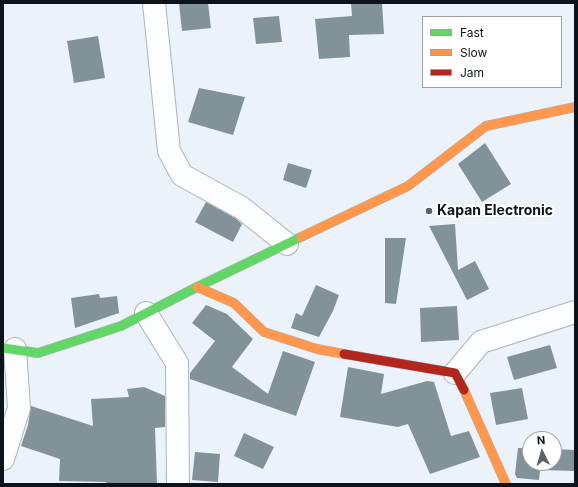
<!DOCTYPE html>
<style>
body{margin:0}
#map{position:relative;width:578px;height:487px;overflow:hidden;background:#ecf2f9;font-family:Inter,sans-serif}
canvas{display:block}
.frame{position:absolute;inset:0;border:4px solid #0d131a;pointer-events:none}
.legend{position:absolute;left:422px;top:16px;width:140px;height:72px;box-sizing:border-box;background:#fff;border:1px solid #9ea1a3;margin:0;padding:5px 7px;list-style:none;font-size:12px;color:#0d131a}
.legend li{display:flex;align-items:center;gap:8px;height:20px}
.legend b{width:20px;border:1px solid #9ea1a3}
.north{position:absolute;left:522px;top:431px;width:40px;height:40px;box-sizing:border-box;background:#fff;border:1px solid #9ea1a3;border-radius:50%;rotate:355deg;font-size:11px;font-weight:700;line-height:16px;text-align:center;color:#0d131a}
.north::after{content:'';display:block;margin:auto;width:14px;height:18px;background:#5b6168;clip-path:polygon(50% 0,100% 100%,50% 72%,0 100%)}
</style>
<div id="map">
<canvas width="578" height="487"></canvas>
<div class="frame"></div>
<ul class="legend">
<li><b style="height:5px;background:#63d668"></b>Fast</li>
<li><b style="height:5px;background:#ff974d"></b>Slow</li>
<li><b style="height:5px;background:#b3261e"></b>Jam</li>
</ul>
<div class="north">N</div>
</div>
<script>
const ctx = document.querySelector('canvas').getContext('2d');
ctx.lineJoin = 'round';
function fillPath(path, color) {
  ctx.fillStyle = color;
  ctx.fill(path, 'evenodd');
}
function trace(path, color, width, dash) {
  ctx.strokeStyle = color;
  ctx.lineWidth = width;
  ctx.lineCap = dash ? 'butt' : 'round';
  ctx.setLineDash(dash || []);
  ctx.stroke(path);
}
function write(font, color, halo, rows, align = 'center') {
  ctx.font = font + ' Inter,sans-serif';
  ctx.lineWidth = 4;
  ctx.setLineDash([]);
  ctx.textBaseline = 'middle';
  ctx.strokeStyle = halo;
  ctx.fillStyle = color;
  for (const [text, x, y, turn = 0] of rows) {
    ctx.save();
    ctx.translate(x, y);
    ctx.rotate((+turn || 0) * Math.PI / 180);
    ctx.textAlign = isNaN(turn) ? turn : align;
    if (halo) ctx.strokeText(text, 0, 0);
    ctx.fillText(text, 0, 0);
    ctx.restore();
  }
}
fillPath(new Path2D(`
 M179,3H208L211,28L182,31Z
 M351,3H382L384,34L349,35L350,57L319,59L315,19L352,16Z
 M279,16L282,42L256,44L253,18Z
 M98,36L105,78L74,83L67,41Z
 M199,88L245,97L233,135L188,122Z
 M485,143L511,184L482,202L458,164Z
 M288,163L312,170L306,188L283,180Z
 M206,202L235,218L242,224L233,242L195,222Z
 M455,224L458,270L475,261L489,289L467,300L429,226Z
 M385,238H406L396,304L385,303Z
 M316,285L339,295L333,311L319,337L291,328L296,313L302,316Z
 M99,294L100,298L117,296L119,313L75,328L71,298Z
 M206,305L227,314L253,339L232,367L268,394L283,351L315,362L296,416L190,379V373L215,341L192,323Z
 M457,306L459,340L421,342L420,308Z
 M550,345L557,368L514,380L507,357Z
 M348,367L384,374L381,394L427,381L434,382L451,436L469,431L480,457L430,474L408,424L398,427L340,417Z
 M144,387L165,396V427L155,428L157,484H106V482L59,481L60,459L21,446L28,425L31,406L93,426L91,399L129,397L127,389Z
 M522,388L528,419L496,425L490,393Z
 M244,433L274,447L263,469L234,456Z
 M518,448H530V463H554V449L575,450V471L540,470L539,480L517,478L515,474Z
 M195,452L220,454L218,482L192,480Z`), '#829299');
const street = new Path2D(`
 M154,3L169,151L182,175L242,208L287,244
 M146,313L177,363L178,484
 M455,373L481,342L575,312
 M3,459L19,408L15,349`);
const fast = new Path2D(`
 M3,348L38,353L121,326L197,287L301,237`);
const slow = new Path2D(`
 M301,237L408,186L486,126L575,107
 M197,287L234,303L264,332L317,349L344,354
 M464,390L506,484`);
const jam = new Path2D(`
 M344,354L455,373L464,390`);
trace(street, '#aeb4bb', 24);
trace(fast, '#aeb4bb', 10);
trace(slow, '#aeb4bb', 10);
trace(jam, '#aeb4bb', 10);
trace(street, '#fcfdfe', 22);
trace(fast, '#63d668', 9);
trace(slow, '#ff974d', 9);
trace(jam, '#b3261e', 9);
for (const [x, y, r, color] of [
 [429,211,4,"#5b6168"]
]) {
  const dot = new Path2D();
  dot.arc(x, y, r, 0, 2 * Math.PI);
  ctx.fillStyle = color;
  ctx.fill(dot);
  trace(dot, '#fff', 1.5);
}
write('bold 14px', '#0d131a', '#fff', [
 ["Kapan Electronic",437,211]
], 'left');
</script>
